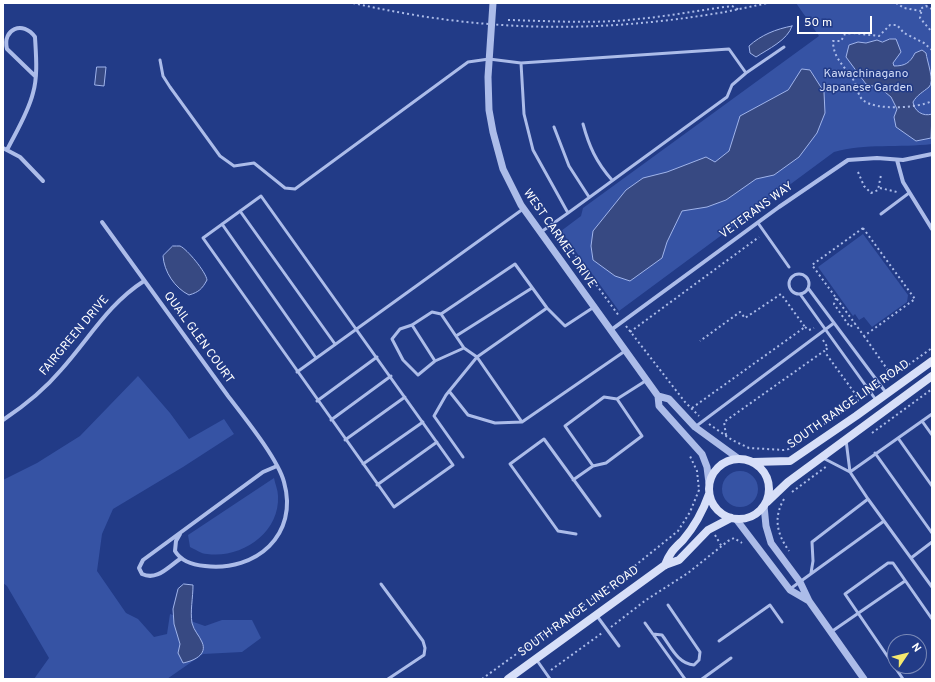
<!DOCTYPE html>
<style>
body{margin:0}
#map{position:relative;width:935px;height:682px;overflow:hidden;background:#223b87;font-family:Overpass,sans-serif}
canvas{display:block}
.frame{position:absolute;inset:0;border:4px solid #fff;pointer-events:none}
.north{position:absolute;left:887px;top:634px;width:40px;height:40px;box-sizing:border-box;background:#223b87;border:1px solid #7a89b7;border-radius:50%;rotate:55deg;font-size:11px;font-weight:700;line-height:16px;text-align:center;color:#fff}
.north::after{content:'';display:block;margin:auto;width:14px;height:18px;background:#f5e86e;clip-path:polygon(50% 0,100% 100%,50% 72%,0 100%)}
.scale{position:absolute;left:797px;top:16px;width:75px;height:18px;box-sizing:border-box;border:2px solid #fff;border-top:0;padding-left:5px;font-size:12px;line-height:14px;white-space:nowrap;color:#fff;-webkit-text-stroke:3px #223b87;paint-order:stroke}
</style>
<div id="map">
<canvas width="935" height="682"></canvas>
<div class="frame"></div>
<div class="north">N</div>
<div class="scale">50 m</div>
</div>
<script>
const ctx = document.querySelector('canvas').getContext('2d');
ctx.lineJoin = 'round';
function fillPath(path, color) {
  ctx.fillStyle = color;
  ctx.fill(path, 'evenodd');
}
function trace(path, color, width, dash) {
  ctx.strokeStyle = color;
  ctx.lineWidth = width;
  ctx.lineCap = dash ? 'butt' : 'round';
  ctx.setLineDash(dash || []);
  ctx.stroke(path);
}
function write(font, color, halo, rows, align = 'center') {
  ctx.font = font + ' Overpass,sans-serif';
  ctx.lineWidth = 3;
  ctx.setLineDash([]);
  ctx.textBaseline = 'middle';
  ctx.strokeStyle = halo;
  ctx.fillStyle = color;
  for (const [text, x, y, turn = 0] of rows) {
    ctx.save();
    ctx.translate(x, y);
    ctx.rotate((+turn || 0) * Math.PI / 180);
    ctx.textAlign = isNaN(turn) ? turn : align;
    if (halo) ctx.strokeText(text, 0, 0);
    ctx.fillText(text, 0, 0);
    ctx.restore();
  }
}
fillPath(new Path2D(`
 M796,3H926L932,11V144C900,148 865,143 834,152L619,311L561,231L581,216L583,208L819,36Z
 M863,234L908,295L907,302L872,327L864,317L859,320L855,314L853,316L818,267Z
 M138,376L170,413L189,439L224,419L234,434L183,467L113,509L102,534L97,571L126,613L138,619L154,637L167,634L170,614L205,626L222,620H252L261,638L242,652L203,654L167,679H34L49,658L7,586L3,583V480L37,463L80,436Z
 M722 489a18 18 0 1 1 36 0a18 18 0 1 1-36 0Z
 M274,478C275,484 278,490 278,496C280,533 241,559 207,554C201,554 195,549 190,547L188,535Z`), '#3653a4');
const water = new Path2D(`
 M792,26C788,40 768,49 756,57L750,53L749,46C761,35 776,29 792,26Z
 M890,39H896L901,52L893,63L894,66C905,66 910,63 915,53L922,50L926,53C927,61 935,82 929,87C923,92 917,95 913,102C914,111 923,117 932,114L931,138L916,141L896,127L894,117L897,109L891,97L880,88L866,84L846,57L849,45L858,42L866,43L877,40L882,42Z
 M97,67H106L104,86L95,85Z
 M802,69L810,70L824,92L825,113L817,133L799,157L774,175L756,179L726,200L707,207L682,211L667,242L662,258L630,281L615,276L593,260L591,246L593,231L626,190L643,178L667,172L706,157L715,162L729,151L740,116L788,90Z
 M173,246C175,246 178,246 180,246C187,249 206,272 207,280C202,289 199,292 189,295C175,288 164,272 163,256Z
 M184,584L193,585C193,598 190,611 192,623C194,631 199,635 202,642C208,655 193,661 183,663L178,653L180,644L174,624L173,609L178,589Z`);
fillPath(water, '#374982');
trace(water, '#a0b4eb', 1);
trace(new Path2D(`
 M896,3L904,8L921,11
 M932,9L926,6L922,8L920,18L932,32
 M725,12L768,3
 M508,20C551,21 594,24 638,19C670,16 700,10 732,6L739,10
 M932,50L924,43L904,33L897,25H890L879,36L853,33L845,34L841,41H833C833,59 846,67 854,81C858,87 857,95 863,100C875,111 919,108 932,101
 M858,172L864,186L871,193L878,190L881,175
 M880,188L897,192
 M863,228L915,299L864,336L812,265Z
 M558,232L619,316
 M836,298L834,304L850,327L855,323
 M626,326L685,402L699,416
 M805,327L809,330L814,328
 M630,332L759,237
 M864,336L892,376
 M823,340L828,348L824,351
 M884,382L932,348
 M692,408L805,327L781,294L745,318L740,312L700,341
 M709,424L732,440L749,448L784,450L789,449L866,395
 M872,433L932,389
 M726,435L724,422L824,351L859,399
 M792,492L827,466
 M784,499C773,518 777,534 789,551
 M715,535L722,547
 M611,627L646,600L688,573L728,541L734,538L742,543
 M551,670L602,633
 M482,679L611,585L678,531L690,512L699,490L697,471L689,454`), '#acbce9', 2, [2, 3]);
trace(new Path2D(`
 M160,60L163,76L170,87L220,156L234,166L254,163L285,188L295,189L468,62L489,59L521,63L729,49L746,73L784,47
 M521,63L524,114L533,150L568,213L541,232
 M583,124C589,146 596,162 612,180
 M554,127L569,166L589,197
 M261,196L453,465L394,507L203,238Z
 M240,211L335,344
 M568,213L727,97L732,85L746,73
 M881,214L909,193
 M758,223L789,267
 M222,224L316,358
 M789 284a10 10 0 1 1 20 0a10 10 0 1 1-20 0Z
 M808,288L887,394
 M800,294L876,400
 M594,307L565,326L547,308L477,357L522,422L625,351
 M441,314L432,312L412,325L400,329L392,339L403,360L418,375L435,361L464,348
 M412,325L435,361
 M456,336L532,288
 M297,372L523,209
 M449,391L468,415L495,423L522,422
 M317,401L377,357
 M331,420L391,376
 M922,421L932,435
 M695,427L834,323
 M898,438L932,486
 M345,440L405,397
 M846,440L850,472
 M875,453L932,533
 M463,457L434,416L446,395L477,357L464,348L441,314L515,264L547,308
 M363,464L423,422
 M593,466L565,426L604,397L617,399L647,380
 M850,472L932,414
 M573,480L593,466L606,463L642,436L617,399
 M377,485L437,442
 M868,499L932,587
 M576,534L558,531L510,464L544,439L600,516
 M911,558L932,542
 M811,573L813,561L812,542L868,499L850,472L823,458
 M381,584L423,641L425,648L424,655L388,679
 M790,589L884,521
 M597,616L619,646
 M645,623L685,679
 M831,632L905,581
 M653,634L662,635C671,647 678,664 694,665L699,660L700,652L668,605
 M719,641L770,605L782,622
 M536,659L550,679
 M702,679L731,658
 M903,679L845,594L888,563H893L932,619`), '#acbce9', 3);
trace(new Path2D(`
 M3,148L20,157L43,181
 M7,150C16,132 28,113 33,93C38,76 36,55 35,37C23,20 2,29 7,49L35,76
 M897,160L903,182L932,229
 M102,222C144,280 186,338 228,396C244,417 278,459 284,482C299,535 256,572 205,566C193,565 181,561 175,551L176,541L180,534
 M611,330L779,207L848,160L877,158L903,160L932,154
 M3,420C24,406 45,389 61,370C89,339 108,304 144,281
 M180,559C168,567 157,581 142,574L139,568L143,560L263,472L277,466`), '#acbce9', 4);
trace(new Path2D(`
 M493,3L488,77L489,110L493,132L503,169L521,205L658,396L659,406L702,454L707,467L709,483
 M658,396L669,399L695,427L739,459
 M764,506L766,526L771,543L800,582L809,601L864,679
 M736,519L790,590L809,601`), '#acbce9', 7);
trace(new Path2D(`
 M709 489a30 30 0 1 1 60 0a30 30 0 1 1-60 0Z
 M753,462L790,461L856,416L932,361
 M767,502L788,482L932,376
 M665,565C670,552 674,549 683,540C695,526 703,511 709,494
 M508,679L665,565L679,560L708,530L731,518`), '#d7dff8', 8);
trace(new Path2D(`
 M353,3C482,32 595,34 725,12`), '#acbce9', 2, [2, 3]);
write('12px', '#d1dbf7', '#223b87', [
 ["Kawachinagano",866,75],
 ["Japanese Garden",866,89]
]);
write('12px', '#fff', '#223b87', [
 ["VETERANS WAY",757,211,-36],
 ["WEST CARMEL DRIVE",559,239,55],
 ["FAIRGREEN DRIVE",75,336,-50],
 ["QUAIL GLEN COURT",198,338,54],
 ["SOUTH RANGE LINE ROAD",849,405,-35],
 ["SOUTH RANGE LINE ROAD",579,612,-36]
]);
</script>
